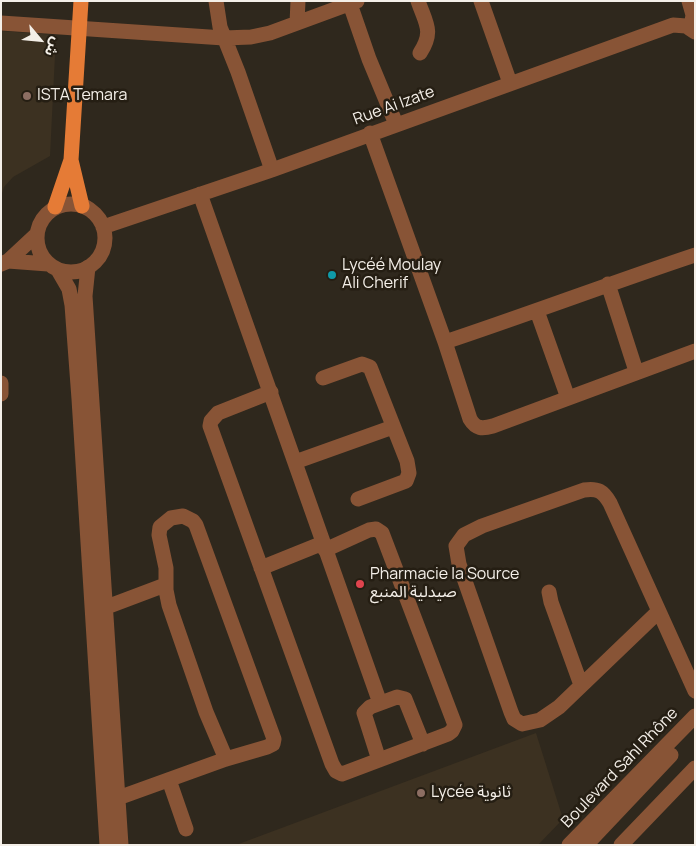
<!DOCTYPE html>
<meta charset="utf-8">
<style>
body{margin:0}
#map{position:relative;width:696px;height:846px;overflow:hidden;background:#2f281d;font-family:Manrope,"Noto Sans Arabic",sans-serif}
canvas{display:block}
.frame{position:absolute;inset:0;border:2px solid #f4efe8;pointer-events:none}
.north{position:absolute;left:15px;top:15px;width:50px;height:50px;-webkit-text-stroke:4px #251e13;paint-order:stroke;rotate:118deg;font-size:14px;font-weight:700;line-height:20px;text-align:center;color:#f4efe8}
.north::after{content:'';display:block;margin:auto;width:18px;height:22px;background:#f4efe8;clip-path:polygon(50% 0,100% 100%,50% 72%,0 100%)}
</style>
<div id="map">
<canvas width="696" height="846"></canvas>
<div class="frame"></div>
<div class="north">ش</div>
</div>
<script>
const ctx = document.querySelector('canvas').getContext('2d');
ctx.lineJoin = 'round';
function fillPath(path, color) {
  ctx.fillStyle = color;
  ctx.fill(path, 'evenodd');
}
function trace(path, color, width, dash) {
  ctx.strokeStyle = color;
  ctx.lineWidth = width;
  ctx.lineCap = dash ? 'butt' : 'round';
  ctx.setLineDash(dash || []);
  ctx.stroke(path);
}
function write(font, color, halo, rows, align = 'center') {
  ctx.font = font + ' Manrope,"Noto Sans Arabic",sans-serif';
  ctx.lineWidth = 5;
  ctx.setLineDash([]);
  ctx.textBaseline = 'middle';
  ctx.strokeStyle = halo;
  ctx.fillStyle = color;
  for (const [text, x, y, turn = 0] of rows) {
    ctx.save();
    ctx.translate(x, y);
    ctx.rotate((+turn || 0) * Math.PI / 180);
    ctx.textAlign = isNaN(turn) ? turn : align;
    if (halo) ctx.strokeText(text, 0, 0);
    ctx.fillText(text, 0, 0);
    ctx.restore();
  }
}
fillPath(new Path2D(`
 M1,31L56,35L50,156L13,177L4,187L1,196Z
 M536,733L563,819L538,845H236Z`), '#3c3121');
trace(new Path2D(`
 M216,1L220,27L238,72L272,170
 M349,1L369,59L396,124
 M418,1C426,24 434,31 420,53
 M481,1L510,83
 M689,1L693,15L691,28
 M1,23L224,38L251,37L270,33L357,1
 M297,23L298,1
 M370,133L445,342L470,419C476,429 482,429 493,426L695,351
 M200,194L380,703
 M37 238a34 34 0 1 1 68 0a34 34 0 1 1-68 0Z
 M103,227L272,170L673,25L686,26L695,32
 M8,261L37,234
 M1,264L8,261L48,264
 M88,267L85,296L121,845
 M58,270L69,289L72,305L79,399L107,845
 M608,284L636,371
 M537,311L568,398
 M445,342C529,314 611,283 695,255
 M323,378L362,364L370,367L407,461L409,473L406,481L358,499
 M1,383V394
 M271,392L218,413L211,421L210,426L332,764L336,771L342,774L448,734L452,731L455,725L382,533L376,529L369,530L325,550
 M295,462L393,427
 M261,568L323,543
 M549,592L551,602L581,685
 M104,608L165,585
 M658,612L559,707L540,720L522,724L514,719L511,712L459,564L456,546L464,535L482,526L584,490C598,488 603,491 610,503L695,691
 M379,760L364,713L370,707L397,697L405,699L423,744
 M169,780L186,829
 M118,798L226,759L267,747L273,744L274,739L196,525L193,521L183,516L171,518L160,527L159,535L166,568V590L169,605L206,712L226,759
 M569,845L695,716
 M586,845L671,755
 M621,845L695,768`), '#885436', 15);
trace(new Path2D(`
 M71,160L82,206
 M55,207L71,160L81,1`), '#e57b36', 15);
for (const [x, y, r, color] of [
 [27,96,5,"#8d6e63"],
 [332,275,5,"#0f9aa8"],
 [360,584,5,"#e0444e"],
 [421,793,5,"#8d6e63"]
]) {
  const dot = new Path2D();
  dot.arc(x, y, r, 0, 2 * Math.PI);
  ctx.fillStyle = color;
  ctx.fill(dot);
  trace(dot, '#251e13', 2);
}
write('16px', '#f4efe8', '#251e13', [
 ["ISTA Temara",37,96],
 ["Lycéé Moulay",342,266],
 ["Ali Cherif",342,284],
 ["Pharmacie la Source",370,575],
 ["صيدلية المنبع",370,593],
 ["Lycée ثانوية",431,793]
], 'left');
write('16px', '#f4efe8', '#251e13', [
 ["Rue Ai Izate",394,106,-20],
 ["Boulevard Sahl Rhône",620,768,-46]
]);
</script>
